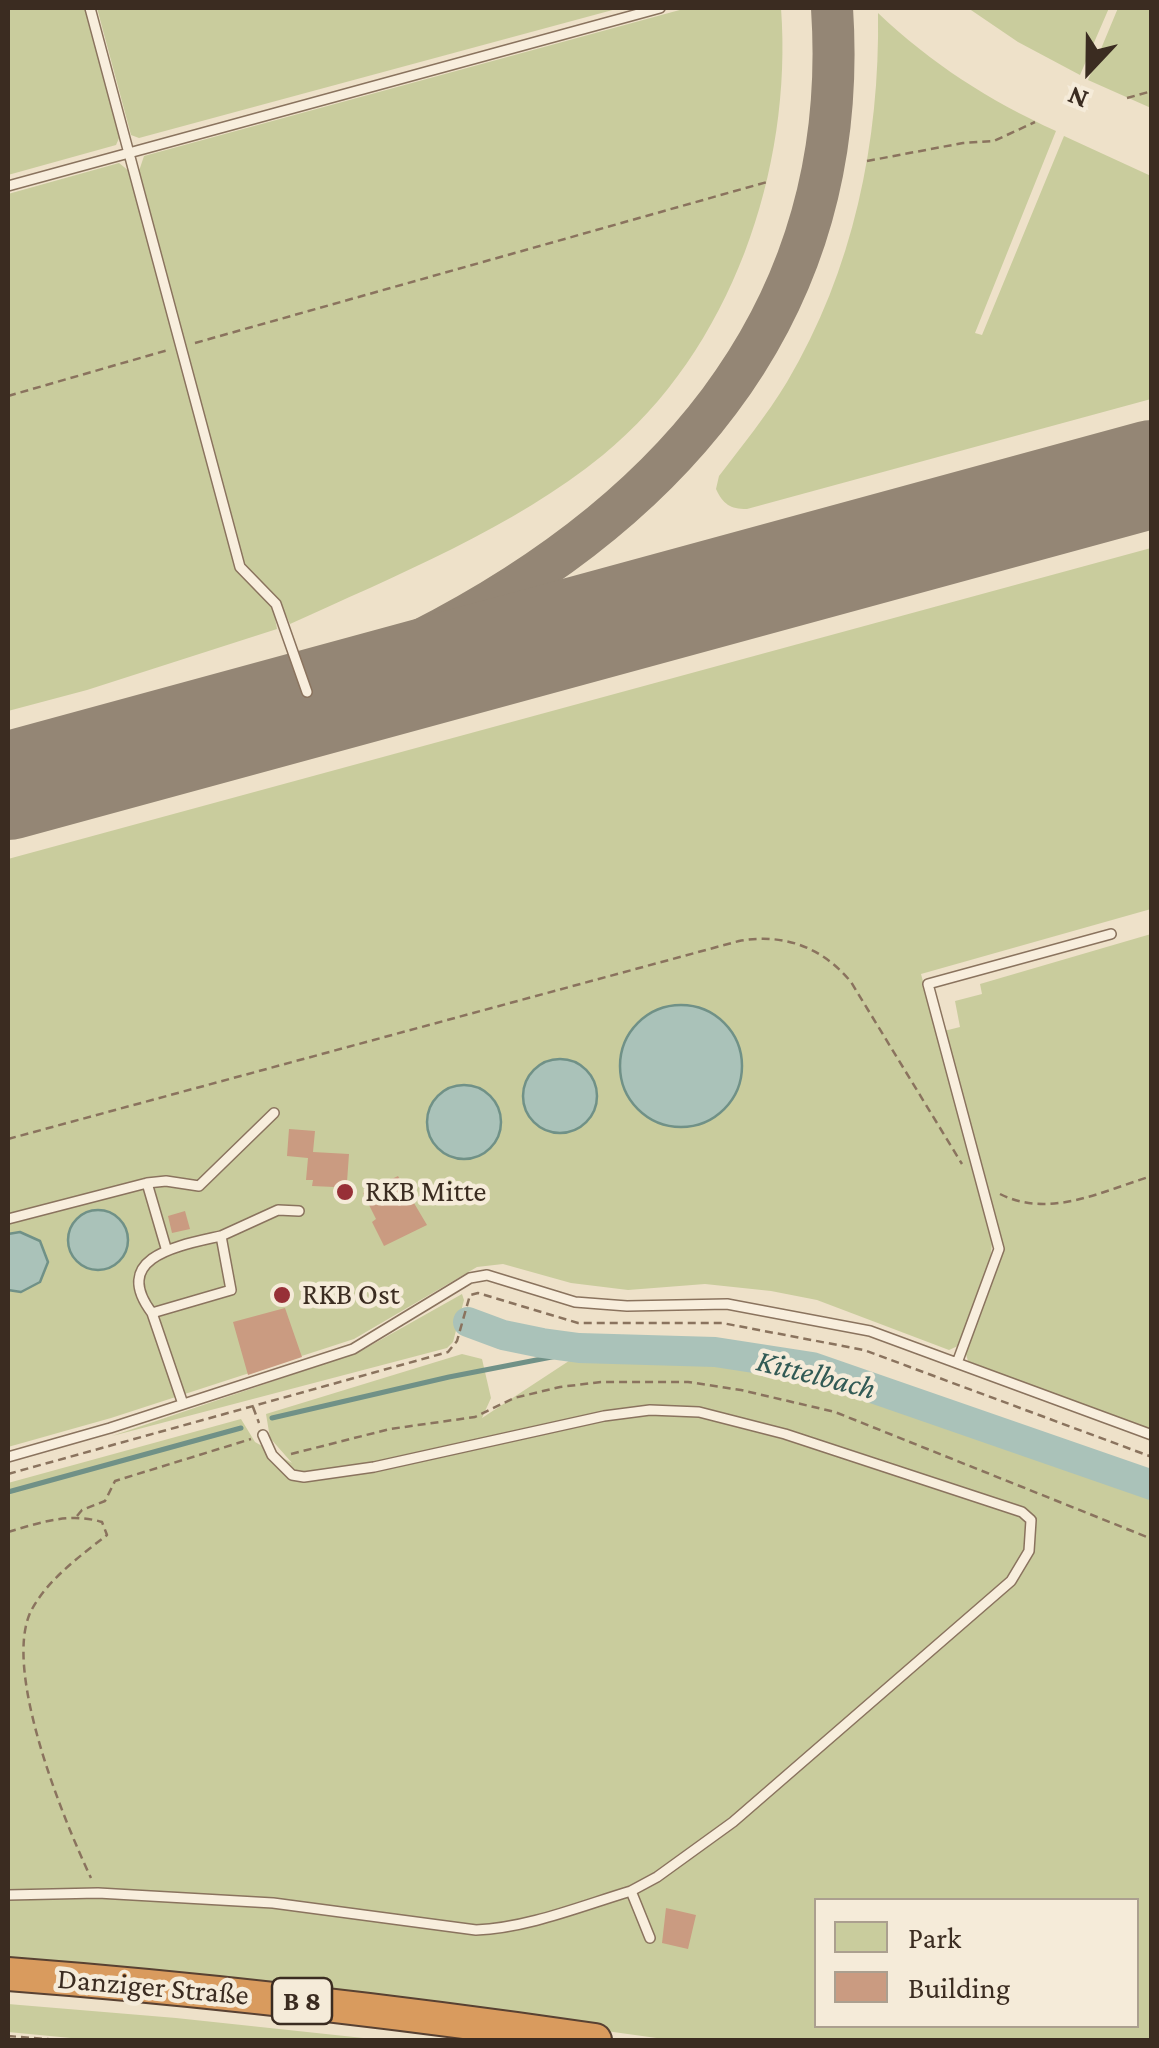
<!DOCTYPE html>
<meta charset="utf-8">
<style>
body{margin:0}
#map{position:relative;width:1159px;height:2048px;overflow:hidden;background:#eee1c9;font-family:"Crimson Pro",serif}
canvas{display:block}
.frame{position:absolute;inset:0;border:10px solid #3b2c21;pointer-events:none}
.legend{position:absolute;left:814px;top:1898px;width:325px;height:130px;box-sizing:border-box;background:#f5ebd9;border:2px solid #ab9f8f;margin:0;padding:12px 18px;list-style:none;font-size:30px;color:#3b2c21}
.legend li{display:flex;align-items:center;gap:20px;height:50px}
.legend b{width:50px;border:2px solid #ab9f8f}
.north{position:absolute;left:1039px;top:20px;width:100px;height:100px;-webkit-text-stroke:8px #f5ebd9;paint-order:stroke;rotate:202deg;font-size:28px;font-weight:700;line-height:40px;text-align:center;color:#3b2c21}
.north::after{content:'';display:block;margin:auto;width:35px;height:45px;background:#3b2c21;clip-path:polygon(50% 0,100% 100%,50% 72%,0 100%)}
</style>
<div id="map">
<canvas width="1159" height="2048"></canvas>
<div class="frame"></div>
<ul class="legend">
<li><b style="height:28px;background:#c9cc9d"></b>Park</li>
<li><b style="height:28px;background:#ca9b81"></b>Building</li>
</ul>
<div class="north">N</div>
</div>
<script>
const ctx = document.querySelector('canvas').getContext('2d');
ctx.lineJoin = 'round';
function fillPath(path, color) {
  ctx.fillStyle = color;
  ctx.fill(path, 'evenodd');
}
function trace(path, color, width, dash) {
  ctx.strokeStyle = color;
  ctx.lineWidth = width;
  ctx.lineCap = dash ? 'butt' : 'round';
  ctx.setLineDash(dash || []);
  ctx.stroke(path);
}
function write(font, color, halo, rows, align = 'center') {
  ctx.font = font + ' "Crimson Pro",serif';
  ctx.lineWidth = 9;
  ctx.setLineDash([]);
  ctx.textBaseline = 'middle';
  ctx.strokeStyle = halo;
  ctx.fillStyle = color;
  for (const [text, x, y, turn = 0] of rows) {
    ctx.save();
    ctx.translate(x, y);
    ctx.rotate((+turn || 0) * Math.PI / 180);
    ctx.textAlign = isNaN(turn) ? turn : align;
    if (halo) ctx.strokeText(text, 0, 0);
    ctx.fillText(text, 0, 0);
    ctx.restore();
  }
}
fillPath(new Path2D(`
 M8,8H85L120,136L116,145L8,175Z
 M97,8H620L139,138L131,135Z
 M687,8H781C793,169 731,351 603,455C515,527 393,577 290,624C279,597 264,586 244,566L139,171L144,156Z
 M968,8H1109L1080,75L1018,42Z
 M1118,8H1151V108L1088,80Z
 M878,13C932,64 988,100 1056,131L975,333L982,335L1064,136L1151,176V399L747,509C730,509 723,504 716,489L719,476C742,446 767,415 787,382C853,271 880,142 878,13Z
 M119,163L129,171L235,568L273,607L277,629L87,690L8,711V194Z
 M1151,548V909L921,974L992,1243L990,1264L960,1345L949,1350L817,1300L771,1291L705,1284L628,1290L571,1283L503,1264L477,1267L354,1339L111,1418L8,1447V859Z
 M1151,934V1431L968,1361L965,1351L1002,1252L944,1031L960,1027L955,1001L982,994L980,984Z
 M462,1294L464,1300L453,1342L447,1348L112,1436L359,1352Z
 M462,1354L482,1359L491,1398L482,1418L578,1355L658,1357L803,1371L1151,1498V2040H671L181,1972L8,1960V1483L241,1419L255,1442L292,1463L270,1438L266,1414ZM816,1900H1136V2026H816Z
 M8,2004L176,2018L382,2040H92L8,2032Z`), '#c9cc9d');
const water = new Path2D(`
 M620 1066a61 61 0 1 1 122 0a61 61 0 1 1-122 0Z
 M523 1096a37 37 0 1 1 74 0a37 37 0 1 1-74 0Z
 M427 1122a37 37 0 1 1 74 0a37 37 0 1 1-74 0Z
 M68 1240a30 30 0 1 1 60 0a30 30 0 1 1-60 0Z
 M20,1232L40,1241L48,1262L40,1282L21,1292L8,1290V1234Z`);
fillPath(water, '#aac2b9');
trace(water, '#709187', 2.5);
trace(new Path2D(`
 M272,1418L449,1377L562,1355L579,1348
 M8,1492L241,1428`), '#709187', 5);
trace(new Path2D(`
 M468,1322L503,1335L542,1343L579,1348L715,1352L812,1367L1152,1485`), '#aac2b9', 30);
trace(new Path2D(`
 M173,741C246,714 320,688 390,655C658,527 853,322 832,8`), '#948675', 42);
trace(new Path2D(`
 M8,786L1152,474`), '#948675', 108);
fillPath(new Path2D(`
 M289,1129L315,1131L313,1152L349,1154L346,1196L333,1195L334,1187L312,1186L313,1180H306L308,1158L287,1156Z
 M398,1176L427,1225L384,1246L372,1222L376,1219L363,1193Z
 M185,1211L190,1229L172,1233L168,1216Z
 M285,1308L302,1357L248,1375L233,1322Z
 M666,1908L696,1915L688,1949L662,1943Z`), '#ca9b81');
const lane = new Path2D(`
 M90,8L240,567L276,604L307,692
 M8,186L660,8
 M147,1183L166,1181L199,1186L274,1113
 M8,1219L147,1183L166,1248
 M221,1236L278,1210L299,1211
 M152,1313C109,1256 182,1245 221,1236L231,1290L152,1313L183,1404
 M957,1363L999,1249L928,984L1111,934
 M263,1435L272,1455L292,1475L304,1477L374,1467L604,1416L650,1410L699,1412L785,1434L1022,1512L1031,1520L1029,1551L1011,1581L733,1822L657,1877L631,1891
 M8,1457L110,1428L353,1349L470,1278L487,1275L575,1302L627,1306L727,1304L870,1331L1152,1435
 M8,1895L98,1893L273,1903L476,1930C528,1928 581,1906 631,1891L650,1938`);
const highway = new Path2D(`
 M8,1974C205,1989 400,2012 595,2040`);
trace(lane, '#8a735e', 12);
trace(highway, '#584132', 36);
trace(new Path2D(`
 M1127,98L1152,91
 M867,161L963,143L994,141L1035,122
 M195,343L767,182
 M8,396L168,350
 M8,1139L739,941C784,933 822,947 851,982L962,1164
 M1000,1194C1050,1219 1102,1191 1152,1176
 M253,1407L259,1423
 M291,1454L390,1429L475,1417L514,1398L560,1387L601,1382H688L741,1390L835,1412L1152,1539
 M8,1474L448,1352L457,1341L470,1295L478,1293L578,1323H722L864,1350L1152,1457
 M77,1516L82,1510L105,1501L115,1481L251,1439
 M8,1532C39,1523 69,1512 102,1522L107,1535C80,1556 47,1580 31,1611C2,1670 64,1821 91,1878
 M8,2036L59,2040
 M8,2039L27,2040`), '#8a735e', 2.5, [8, 5]);
trace(lane, '#f8eedd', 9);
trace(highway, '#d99b5e', 32);
for (const [x, y, r, color] of [
 [345,1192,10,"#973037"],
 [282,1295,10,"#973037"]
]) {
  const dot = new Path2D();
  dot.arc(x, y, r, 0, 2 * Math.PI);
  ctx.fillStyle = color;
  ctx.fill(dot);
  trace(dot, '#f5ebd9', 4);
}
for (const [x, y, w] of [
 [302,2001,60]
]) {
  const box = new Path2D();
  box.roundRect(x - w / 2, y - 23, w, 46, 8);
  ctx.fillStyle = '#f5ebd9';
  ctx.fill(box);
  trace(box, '#3b2c21', 2.5);
}
write('bold 28px', '#3b2c21', null, [
 ["B 8",302,2001]
]);
write('30px', '#3b2c21', '#f5ebd9', [
 ["RKB Mitte",365,1192],
 ["RKB Ost",302,1295]
], 'left');
write('30px', '#3b2c21', '#f5ebd9', [
 ["Danziger Straße",153,1987,5]
]);
write('italic 32px', '#315a55', '#f5ebd9', [
 ["Kittelbach",816,1375,14]
]);
</script>
